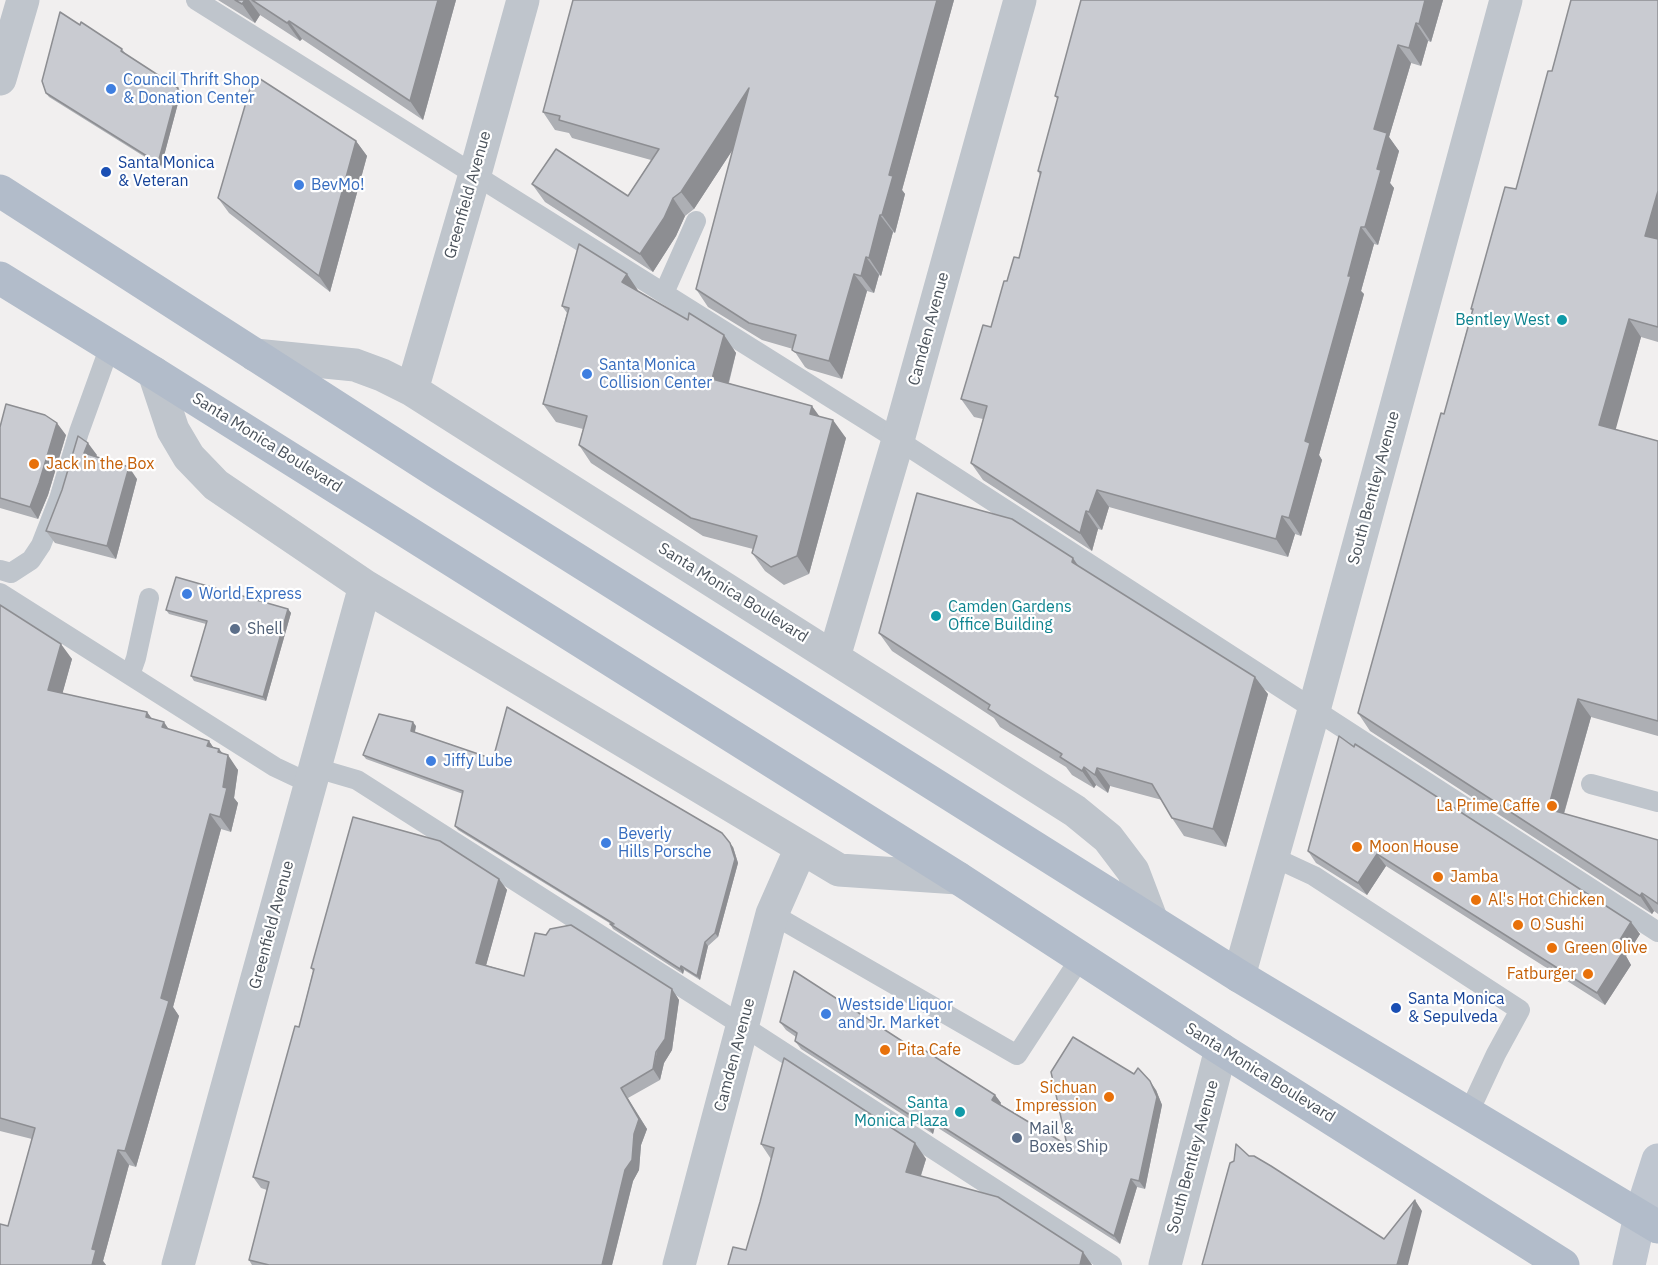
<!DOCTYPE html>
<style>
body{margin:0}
canvas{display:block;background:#f1efef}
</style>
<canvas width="1658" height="1265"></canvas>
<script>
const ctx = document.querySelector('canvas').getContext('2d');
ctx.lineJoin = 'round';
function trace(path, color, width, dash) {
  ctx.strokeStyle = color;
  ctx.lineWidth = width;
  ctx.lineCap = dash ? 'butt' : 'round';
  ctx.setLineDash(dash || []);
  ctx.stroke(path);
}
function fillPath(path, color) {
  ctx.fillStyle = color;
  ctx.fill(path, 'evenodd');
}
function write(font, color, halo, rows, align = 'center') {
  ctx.font = font + ' "IBM Plex Sans",sans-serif';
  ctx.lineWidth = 4.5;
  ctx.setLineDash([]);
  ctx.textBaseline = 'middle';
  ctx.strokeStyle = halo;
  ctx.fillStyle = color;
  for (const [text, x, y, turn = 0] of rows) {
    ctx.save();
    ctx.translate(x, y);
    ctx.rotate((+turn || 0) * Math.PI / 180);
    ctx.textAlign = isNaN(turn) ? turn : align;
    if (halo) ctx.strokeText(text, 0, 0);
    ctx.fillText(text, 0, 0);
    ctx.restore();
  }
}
trace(new Path2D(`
 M196,0L898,440L1658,932
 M664,293L696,221
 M0,570L11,573L31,560L41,545L59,499L79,432L110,346
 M0,593L275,767L311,784
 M130,675L136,658L149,598
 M316,768L357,780L743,1026L1112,1265
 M1591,784L1658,802
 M1273,857L1314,876L1520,1010L1496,1054L1469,1112
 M772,914L1017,1055L1081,957`), '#bfc5cc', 20);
trace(new Path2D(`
 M255,355L355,365L382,375L412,390L1075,811L1108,838L1133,871L1152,921
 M154,373L173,430L189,457L216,485L365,586L839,870L958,878
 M412,390L475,174L523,0
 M834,657L898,440L1020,0
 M1239,976L1314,710L1506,0
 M178,1265L365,586
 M679,1265L772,914L801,848
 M1165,1265L1221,1049`), '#bfc5cc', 33);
trace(new Path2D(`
 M0,79L23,0`), '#bfc5cc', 33);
trace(new Path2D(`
 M1629,1265L1640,1216L1658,1160`), '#bfc6d0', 33);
trace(new Path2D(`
 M0,191L439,473L1239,976L1658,1227
 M0,278L154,373L958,878L1221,1049L1563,1265`), '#b2bcca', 33);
fillPath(new Path2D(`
 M218,0H456L423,120L302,39L300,41L260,15L255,23Z
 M573,0H954L902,190L905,194L895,233L893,232L881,276L879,275L874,293L867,291L842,379L808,369L805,367L793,349L762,340L708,307L696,289L733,149L694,209L685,216L676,236L653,272L545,202L532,184L628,196L651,160L572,138L569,133L555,130L543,112Z
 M1081,0H1443L1431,42L1428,41L1421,66L1411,63L1389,137L1399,151L1390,183L1394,188L1378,245L1374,244L1361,291L1364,294L1319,455L1322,460L1301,536L1295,534L1288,557L1109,507L1102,530L1098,529L1092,551L983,480L971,463L983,419L974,417L961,399L991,327L1007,281L1019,258L1040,175L1038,171L1058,100L1055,96Z
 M1658,0V342L1641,337L1615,429L1658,441V736L1591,717L1564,814L1658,840V914L1654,911L1652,914L1370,731L1358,713L1444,414L1472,311L1471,309L1516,189L1552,71Z
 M80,25L122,49L125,53V54L181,92L161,167L49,97L46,93Z
 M356,141L367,156L330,292L229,213L218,198Z
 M627,274L639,292L688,320L724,335L736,353L729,383L819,416L846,438L809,574L784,585L765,571L752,553L753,549L703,536L591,463L579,445L583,429L556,422L543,404L567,313L562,306Z
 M0,427L66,435L48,495L38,519L0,508Z
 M97,455L96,457L137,479L116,559L55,543L46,531Z
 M1079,567L1268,694L1226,847L1184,836L1172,818L1162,800L1110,786L1108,793L1096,785L1094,788L1072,775L1066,767L1000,727L994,718L892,651L879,633Z
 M0,605L72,659L62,694L147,712L152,719L168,729L209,741L213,747L219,749L238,770L234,798L238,803L231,832L221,829L173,1007L179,1016L136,1167L129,1165L103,1261L106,1265H0L8,1226L32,1139L0,1131Z
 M288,609L291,613L266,701L194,681L191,676L206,624L169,614L166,610Z
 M416,726L415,732L733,847L738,863L718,937L708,946L700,980L684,970L683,974L613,929L610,924H611L458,830L455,826L463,794L366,759L363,755Z
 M1339,736L1640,934L1626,956L1631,965L1605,1005L1386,866L1367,895L1316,863L1308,851Z
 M499,879L507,890L486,965L524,976L672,989L679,1000L672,1050L664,1063L660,1080L628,1098L647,1129L641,1145L639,1170L633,1181L612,1265H252L249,1260L267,1190L261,1188L253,1177L299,1027L313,971L311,968Z
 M780,1022L919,1052L995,1095L1001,1103L1000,1104L1067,1145L1156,1090L1162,1105L1145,1189L1137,1187L1120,1244L935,1126L933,1134L801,1049L795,1041L796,1037L786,1030Z
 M915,1143L926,1159L921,1176L1083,1252L1092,1265H728L746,1250L760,1202L771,1159L761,1144Z`), '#adafb4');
fillPath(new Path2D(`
 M245,0H249L260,15L255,23L242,4Z
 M438,0H456L423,120L410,101Z
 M937,0H954L902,190L905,194L895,233L882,215L889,175Z
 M1425,0H1443L1431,42L1419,24Z
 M289,21L302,39L300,41L287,23Z
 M1416,23L1428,41L1421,66L1409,48Z
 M1398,45L1411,63L1389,137L1399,151L1390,183L1394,188L1378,245L1365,227L1374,129Z
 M178,88L181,92L161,167L158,163Z
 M749,88L762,105L694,209L681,192Z
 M356,141L367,156L330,292L319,276Z
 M1658,191V254L1645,236Z
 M673,198L685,216L676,236L653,272L640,254Z
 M880,215L893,232L881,276L869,258Z
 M1361,227L1374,244L1361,291L1364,294L1319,455L1322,460L1301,536L1289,518L1305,441L1348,276Z
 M866,257L879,275L874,293L861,276Z
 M627,274L639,292L622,282Z
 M854,274L867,291L842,379L829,361Z
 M1629,319L1641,337L1612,443L1599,425Z
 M724,335L736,353L725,396L712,379Z
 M812,406L825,424L810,414Z
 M833,420L846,438L809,574L797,556Z
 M57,423L66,435L48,495L38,519L30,507Z
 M88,443L97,455L92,466L84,453Z
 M129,467L137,479L116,559L107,546Z
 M1097,490L1109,507L1102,530L1089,512Z
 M1086,511L1098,529L1092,551L1080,533Z
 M1282,516L1295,534L1288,557L1276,539Z
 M1073,558L1085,576L1072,562Z
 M288,609L291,613L266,701L263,697Z
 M61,644L72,659L59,706L48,690Z
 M1255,677L1268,694L1226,847L1213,829Z
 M1578,699L1591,717L1560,827L1548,809Z
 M147,712L158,727L146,717Z
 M164,722L174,737L162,727Z
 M413,722L416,726L414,735L411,731Z
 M209,741L219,756L207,746Z
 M219,749L227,760L228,755L238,770L234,798L238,803L231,832L220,817L223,787L218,752Z
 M1084,767L1096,785L1094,788L1082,771Z
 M1097,768L1110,786L1108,793L1095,775Z
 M210,814L221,829L173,1007L179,1016L136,1167L125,1151L161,998Z
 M730,843L733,847L738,863L718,937L715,933Z
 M1377,854L1386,866L1367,895L1358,883Z
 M499,879L507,890L484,973L476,963Z
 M1642,893L1654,911L1652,914L1640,896Z
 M1631,922L1640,934L1626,956L1631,965L1605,1005L1597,993L1615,948Z
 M705,942L708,946L700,980L697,976Z
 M681,966L684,970L683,974L680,969Z
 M672,989L679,1000L672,1050L664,1063L660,1080L653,1069Z
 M1150,1081L1156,1090L1162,1105L1145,1189L1139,1181Z
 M621,1088L647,1129L641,1145L639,1170L633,1181L612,1265H602Z
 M995,1095L1001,1103L998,1108L992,1100Z
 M929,1118L935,1126L933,1134L927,1126Z
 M915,1143L926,1159L917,1187L906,1172Z
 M118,1150L129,1165L103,1261L106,1265H92V1249Z
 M1131,1179L1137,1187L1120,1244L1114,1236Z
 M1415,1200L1422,1211L1408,1265H1397Z
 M1083,1252L1092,1265H1080Z`), '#8d8e92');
const building = new Path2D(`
 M235,0H245L242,4Z
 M252,0H438L410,101L289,21L287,23Z
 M573,0H937L889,175L893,176L882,215H880L869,258L866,257L861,276L854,274L829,361L795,352L792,350L796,335L749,323L696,289L749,88L681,192L673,198L664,218L640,254L532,184L556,149L628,196L659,149L559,120L560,116L543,112Z
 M1081,0H1425L1419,24L1416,23L1409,48L1398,45L1374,129L1387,133L1377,169L1381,170L1365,227H1361L1348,276H1351L1305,441L1310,443L1289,518L1282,516L1276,539L1097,490L1089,512L1086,511L1080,533L971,463L987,406L961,399L983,325L991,327L1004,281H1007L1014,257L1019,258L1041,172L1038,171L1058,97L1055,96Z
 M1571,0H1658V191L1645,236L1658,239V327L1629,319L1599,425L1658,441V721L1578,699L1548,809L1658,840V904L1642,893L1640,896L1358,713L1441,413L1444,414L1473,309H1471L1505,187L1516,189L1548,71H1552Z
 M60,12L80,25L81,22L122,49L121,51L178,88L158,163L46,93L42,81Z
 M254,75L356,141L319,276L218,198Z
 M579,244L627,274L622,282L688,320L689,313L724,335L712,379L812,406L810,414L833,420L797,556L771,567L752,553L757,536L691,518L579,445L587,416L543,404L569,308L562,306Z
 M6,404L45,415L57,423L39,483L30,507L0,498V427Z
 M78,436L88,443L84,453L129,467L107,546L46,531L62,490Z
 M917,493L1012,519L1073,558L1072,562L1255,677L1213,829L1172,818L1152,784L1097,768L1095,775L1084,767L1082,771L1060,757L1062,754L988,709L990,705L879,633Z
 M176,577L288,609L263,697L191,676L207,621L166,610Z
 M0,605L61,644L48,690L147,712L146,717L164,722L162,727L209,741L207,746L219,749L218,752L228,755L223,787L227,788L220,817L210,814L161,998L169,1001L125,1151L118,1150L92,1249L96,1250L92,1265H0V1224L8,1226L35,1128L0,1118Z
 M507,707L722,833L730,843L735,859L715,933L705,942L697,976L681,966L680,969L610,924H614L455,826L463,791L363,755L379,714L413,722L411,731L493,759Z
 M1339,736L1354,747L1355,744L1631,922L1615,948L1623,952L1597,993L1377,854L1358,883L1308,851Z
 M353,817L440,841L499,879L476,963L524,976L535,933L546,935L550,929L571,925L672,989L665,1039L656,1052L653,1069L621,1088L639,1119L634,1134L632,1160L625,1170L602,1265H269L249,1260L269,1182L253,1177L295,1026L299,1027L314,969L311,968Z
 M794,971L919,1052L921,1048L995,1095L992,1100L1067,1145L1051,1072L1073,1037L1134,1074L1138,1068L1150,1081L1157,1097L1139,1181L1131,1179L1114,1236L929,1118L927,1126L795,1041L797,1033L780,1022Z
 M784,1058L915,1143L906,1172L998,1197L1083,1252L1080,1265H728L733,1247L746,1250L760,1202L774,1148L761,1144Z
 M1236,1144L1249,1156H1254L1271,1166L1384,1239L1415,1200L1397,1265H1202L1230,1163L1234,1161Z`);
fillPath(building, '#c9cbd1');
trace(building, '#8d8e92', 1.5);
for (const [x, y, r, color] of [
 [111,89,6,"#3f7fe0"],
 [106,172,6,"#1a4fb4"],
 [299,185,6,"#3f7fe0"],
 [1562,320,6,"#0f9aa8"],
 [587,374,6,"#3f7fe0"],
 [34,464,6,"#e8710a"],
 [187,594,6,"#3f7fe0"],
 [936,616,6,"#0f9aa8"],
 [235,629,6,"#5c6f8a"],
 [431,761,6,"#3f7fe0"],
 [1552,806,6,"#e8710a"],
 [606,843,6,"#3f7fe0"],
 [1357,847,6,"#e8710a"],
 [1438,877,6,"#e8710a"],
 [1476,900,6,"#e8710a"],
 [1518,925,6,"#e8710a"],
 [1552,948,6,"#e8710a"],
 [1588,974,6,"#e8710a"],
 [1396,1008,6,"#1a4fb4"],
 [826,1014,6,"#3f7fe0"],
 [885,1050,6,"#e8710a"],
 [1109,1097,6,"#e8710a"],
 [960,1112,6,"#0f9aa8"],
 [1017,1138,6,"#5c6f8a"]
]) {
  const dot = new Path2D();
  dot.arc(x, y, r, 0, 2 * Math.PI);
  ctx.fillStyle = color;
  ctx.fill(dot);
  trace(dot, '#fff', 2);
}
write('16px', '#366cbe', '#fff', [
 ["Council Thrift Shop",123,80],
 ["& Donation Center",123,98],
 ["BevMo!",311,185],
 ["Santa Monica",599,365],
 ["Collision Center",599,383],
 ["World Express",199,594],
 ["Jiffy Lube",443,761],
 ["Beverly",618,834],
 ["Hills Porsche",618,852],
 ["Westside Liquor",838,1005],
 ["and Jr. Market",838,1023]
], 'left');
write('16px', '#164399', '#fff', [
 ["Santa Monica",118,163],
 ["& Veteran",118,181],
 ["Santa Monica",1408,999],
 ["& Sepulveda",1408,1017]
], 'left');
write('16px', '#49515a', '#fff', [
 ["Greenfield Avenue",468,195,-74],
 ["Camden Avenue",929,329,-75],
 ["Santa Monica Boulevard",267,443,32],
 ["South Bentley Avenue",1374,488,-75],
 ["Santa Monica Boulevard",733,593,32],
 ["Greenfield Avenue",272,925,-75],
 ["Camden Avenue",735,1055,-75],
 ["Santa Monica Boulevard",1260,1073,32],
 ["South Bentley Avenue",1193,1157,-75]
]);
write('16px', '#0d838f', '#fff', [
 ["Bentley West",1550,320],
 ["Camden Gardens",948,607,"left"],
 ["Office Building",948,625,"left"],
 ["Santa",948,1103],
 ["Monica Plaza",948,1121]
], 'right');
write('16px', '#c56008', '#fff', [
 ["Jack in the Box",46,464],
 ["La Prime Caffe",1540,806,"right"],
 ["Moon House",1369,847],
 ["Jamba",1450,877],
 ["Al's Hot Chicken",1488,900],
 ["O Sushi",1530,925],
 ["Green Olive",1564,948],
 ["Fatburger",1576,974,"right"],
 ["Pita Cafe",897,1050],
 ["Sichuan",1097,1088,"right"],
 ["Impression",1097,1106,"right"]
], 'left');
write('16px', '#4e5e75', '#fff', [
 ["Shell",247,629],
 ["Mail &",1029,1129],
 ["Boxes Ship",1029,1147]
], 'left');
</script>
